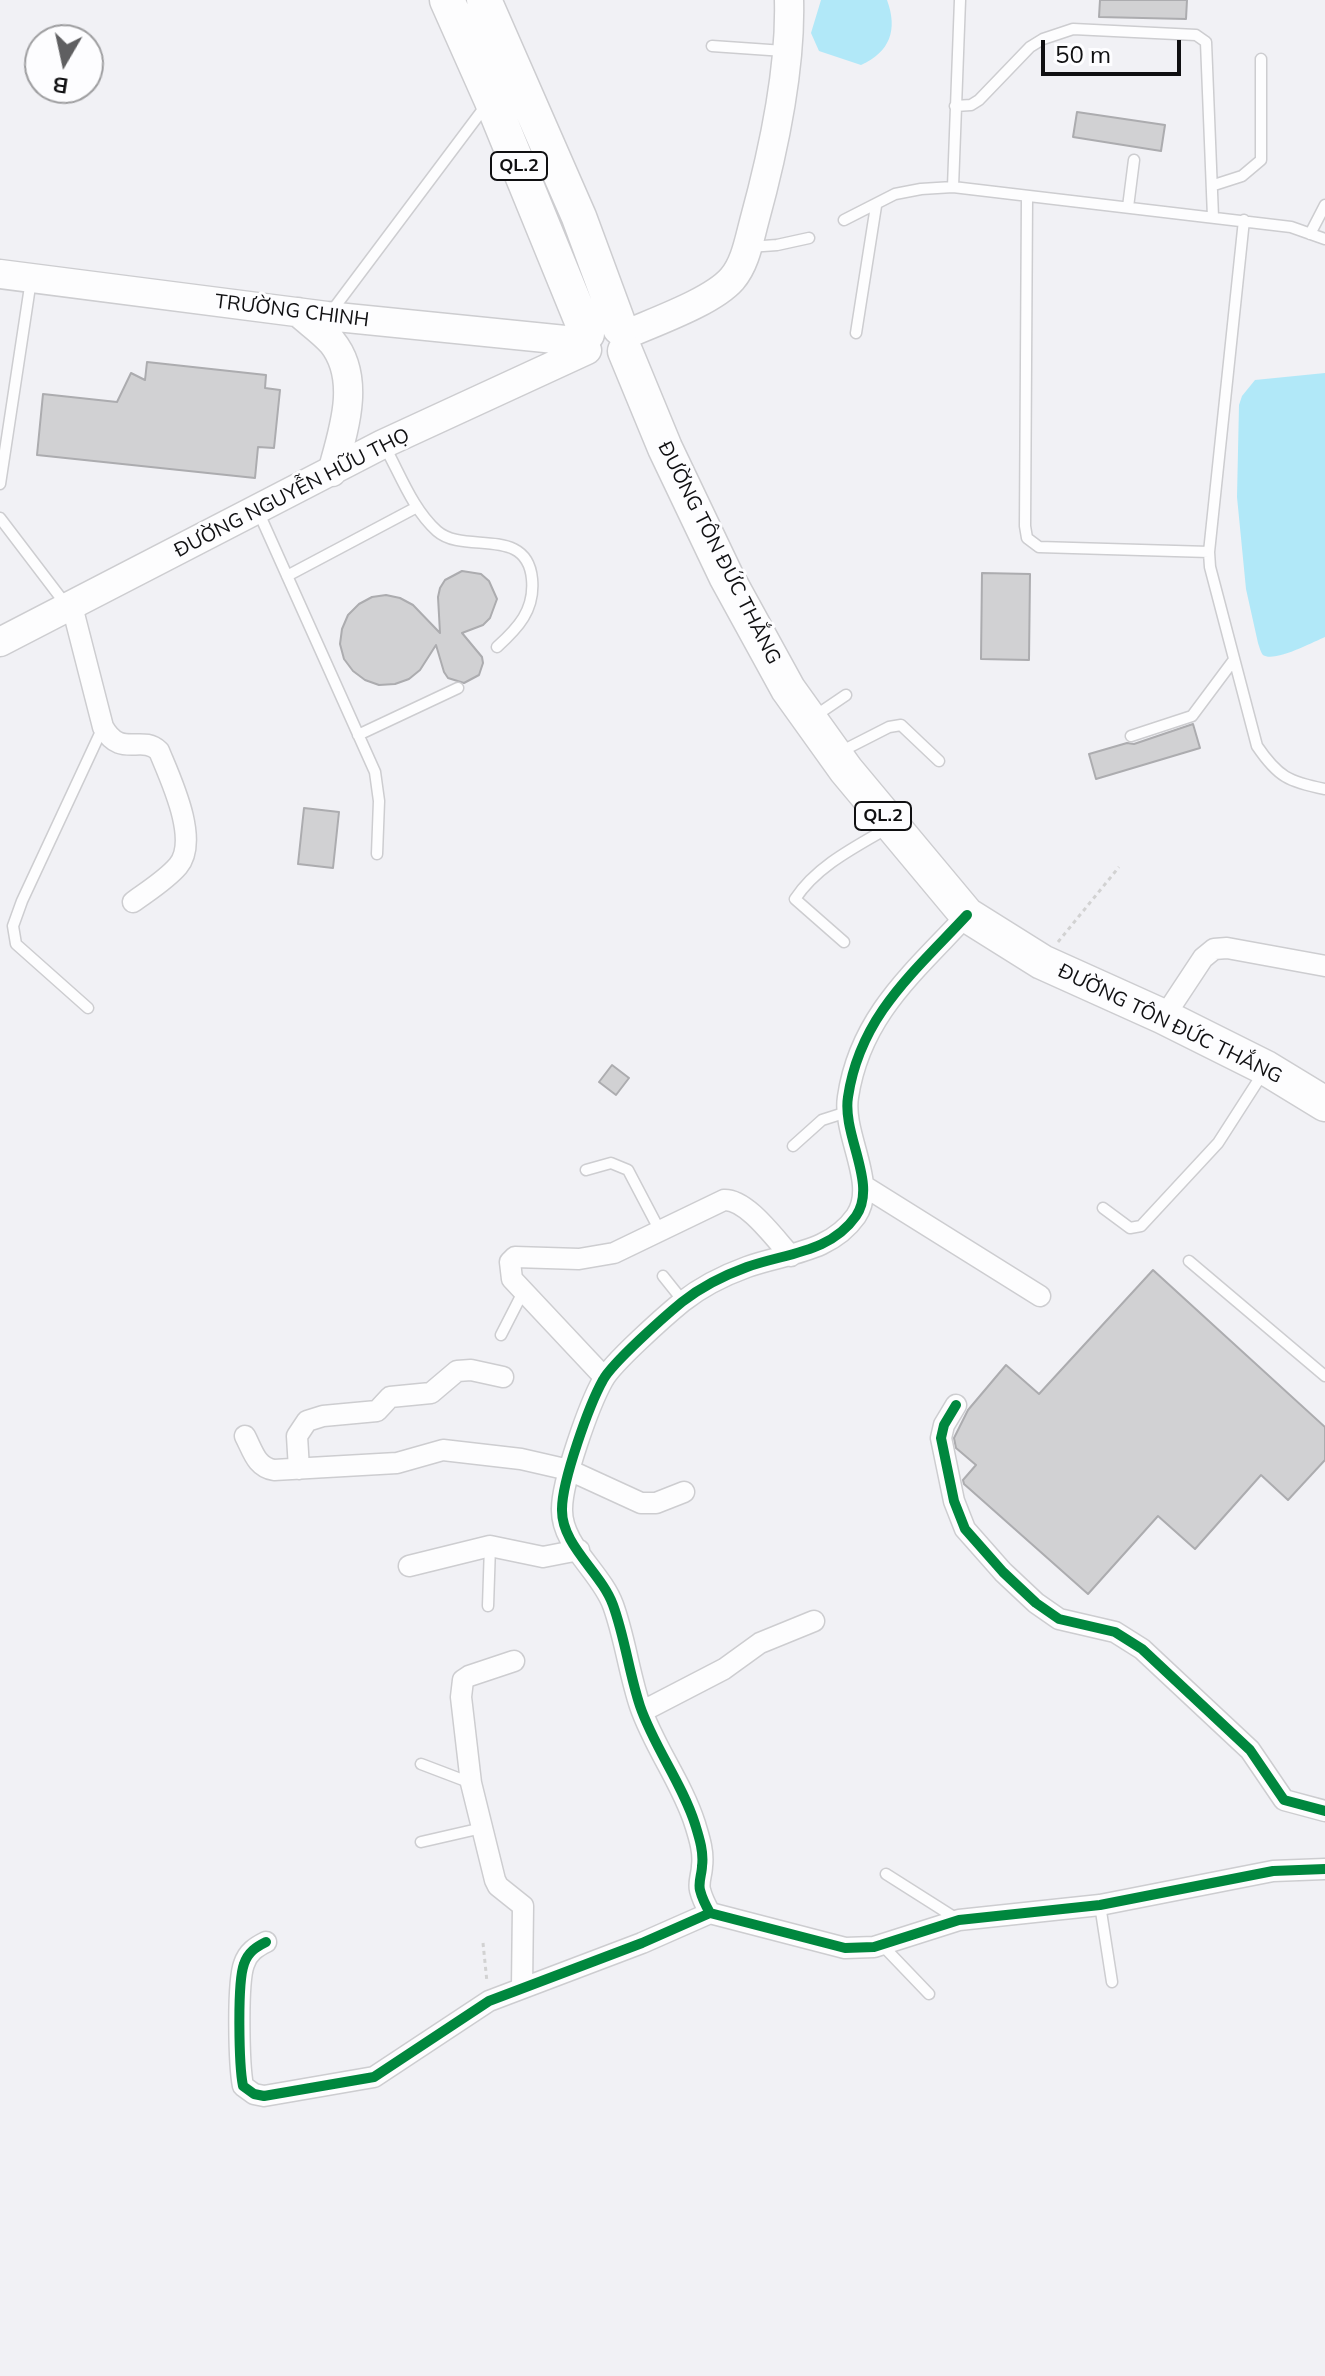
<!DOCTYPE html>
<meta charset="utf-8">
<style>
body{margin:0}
#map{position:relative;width:1325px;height:2376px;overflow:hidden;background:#f1f1f5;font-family:Mulish,sans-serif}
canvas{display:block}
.north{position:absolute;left:24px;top:24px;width:80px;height:80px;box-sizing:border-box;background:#fdfdff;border:2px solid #9e9ea0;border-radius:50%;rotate:189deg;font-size:22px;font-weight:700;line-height:32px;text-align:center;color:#101012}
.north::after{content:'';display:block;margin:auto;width:28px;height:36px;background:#5f5f61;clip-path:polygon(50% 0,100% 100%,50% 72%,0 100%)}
.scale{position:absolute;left:1041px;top:40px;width:140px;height:36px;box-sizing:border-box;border:4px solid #101012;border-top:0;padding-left:10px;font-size:24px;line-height:28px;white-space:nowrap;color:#101012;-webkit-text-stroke:6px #fdfdff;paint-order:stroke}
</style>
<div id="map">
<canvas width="1325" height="2376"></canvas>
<div class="north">B</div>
<div class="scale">50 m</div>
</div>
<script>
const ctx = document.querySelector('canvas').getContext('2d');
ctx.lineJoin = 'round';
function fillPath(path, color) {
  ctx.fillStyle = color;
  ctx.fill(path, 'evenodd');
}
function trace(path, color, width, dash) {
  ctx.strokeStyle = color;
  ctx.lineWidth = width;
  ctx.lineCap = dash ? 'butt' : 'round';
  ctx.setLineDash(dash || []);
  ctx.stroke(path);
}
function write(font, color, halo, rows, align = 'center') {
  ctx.font = font + ' Mulish,sans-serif';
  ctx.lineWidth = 6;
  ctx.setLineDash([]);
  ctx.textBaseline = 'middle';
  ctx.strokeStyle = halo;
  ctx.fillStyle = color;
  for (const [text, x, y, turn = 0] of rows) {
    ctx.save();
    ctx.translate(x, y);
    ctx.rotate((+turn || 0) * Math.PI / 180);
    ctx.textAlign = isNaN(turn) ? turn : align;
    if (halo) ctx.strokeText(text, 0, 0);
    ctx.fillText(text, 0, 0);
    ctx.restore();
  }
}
fillPath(new Path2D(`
 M821,0H887C898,30 890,52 861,65L819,51L811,33Z
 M1325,373V637C1313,642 1274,663 1263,655C1261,653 1259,646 1258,643L1246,589L1237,497L1239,405L1242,396L1255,380Z`), '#b1e8f8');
const building = new Path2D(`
 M1100,0H1187L1186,19L1099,17Z
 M1077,112L1165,125L1161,151L1073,137Z
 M147,362L266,375L265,388L280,390L274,448L258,447L255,478L37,455L43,394L117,402L131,373L145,380Z
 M462,571L481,574L489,581L497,599L490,618L483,625L462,633L482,657L483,663L479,675L464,683L448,678L444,672L436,645L420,670L409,679L395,684L379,685L365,680L353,671L344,659L340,644L342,629L348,615L359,604L372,597L386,595L400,598L413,605L440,633L438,597L440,588L445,580Z
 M982,573L1030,574L1029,660L981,659Z
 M1193,724L1200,748L1096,779L1089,754L1127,743L1134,744Z
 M304,808L339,812L333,868L298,864Z
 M612,1065L629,1078L616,1095L599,1082Z
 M1153,1270L1325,1427V1460L1288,1500L1261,1475L1195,1549L1158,1516L1088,1594L964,1484L963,1480L976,1465L956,1448L954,1438L968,1410L1006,1365L1039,1394Z`);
fillPath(building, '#d1d1d3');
trace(building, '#acacaf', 2);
const service = new Path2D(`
 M712,46L784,51
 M955,106L971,105L979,100L1030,47L1043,39L1073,29L1196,35L1206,42L1213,217
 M1214,185L1242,176L1261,160V59
 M953,187L960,0
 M1027,198L1025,526L1027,538L1039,547L1209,552
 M1128,207L1134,160
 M844,220L895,194L921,189L953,187L1291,227L1325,239
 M1244,220L1209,552L1210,567L1257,746C1278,777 1289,782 1325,789
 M1310,234L1325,205
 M749,247L777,245L809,238
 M331,312L487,104
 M856,333L876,206
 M385,447C400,474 413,510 437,531C464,555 527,525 532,579C535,610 518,628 497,647
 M0,484L31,280
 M258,511L375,772L379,801L377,854
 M0,518L67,606
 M287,576L417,507
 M815,716L846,695
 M358,735L458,688
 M1131,736L1192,716L1233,661
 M840,752L889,727L901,725L939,761
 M844,942L795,899C816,867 853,848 886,829
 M88,1008L16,944L13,926L22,901L103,727
 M793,1146L822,1120L847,1112
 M586,1170L611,1163L628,1170L660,1231
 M1103,1208L1130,1228L1141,1226L1218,1143L1263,1073
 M1189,1261L1325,1376
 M663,1276L683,1301
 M501,1335L523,1292
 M488,1606L490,1546
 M421,1764L471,1783
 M421,1842L482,1828
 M886,1874L957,1919
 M1100,1905L1112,1982
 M882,1945L929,1994`);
const minor = new Path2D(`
 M72,606L103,727C121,759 141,734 159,751C170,778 200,840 178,866C166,880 148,891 133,902
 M1164,1017L1203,958L1214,949L1227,948L1325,966
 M864,1186L1040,1296
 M604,1377L512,1279L510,1262L515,1257L579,1259L614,1253L724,1200C747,1199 775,1239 791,1256
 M956,1405L944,1425L941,1438L954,1501L965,1529L1003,1572L1036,1603L1059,1619L1115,1632L1142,1649L1250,1750L1284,1800L1325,1811
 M245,1436C253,1451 256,1467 274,1470L397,1463L443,1450L521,1459L569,1470L641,1503H656L684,1492
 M299,1469L297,1436L307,1421L323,1416L377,1411L390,1397L431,1393L457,1371L471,1370L503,1377
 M409,1566L490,1546L543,1557L579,1550
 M514,1661L469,1676L463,1680L461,1697L471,1783L495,1880L498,1886L523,1906L522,1987
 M643,1711L724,1669L760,1643L814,1621
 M710,1913C706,1906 702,1898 700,1890C698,1882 702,1874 702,1866C704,1852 699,1837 695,1824C682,1783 654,1747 640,1706C629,1673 625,1638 613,1605C601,1572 561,1545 562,1509C562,1481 589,1405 603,1380C612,1363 665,1316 682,1302C701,1287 725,1275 747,1267C786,1253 830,1253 856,1216C878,1184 842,1135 848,1097C860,1016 914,972 967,915
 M266,1942C256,1947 248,1952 244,1964C237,1983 239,2066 243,2086L254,2094L264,2096L374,2077L489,2001L642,1943L710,1913L845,1948L874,1947L959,1920L1100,1905L1273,1871L1325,1869`);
const secondary = new Path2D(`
 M0,274L327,316L585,342
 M298,312C309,322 322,331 332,342C362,379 343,432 332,472
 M625,335C654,322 712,302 732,279C745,264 749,241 754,222C773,153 791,72 789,0
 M0,642L383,444L587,350`);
const trunk = new Path2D(`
 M447,0L491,99L587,334
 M484,0L579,217L620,328
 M625,351L665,448L726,576L788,689L846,770L967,915L1042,962L1164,1017L1266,1068L1325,1104`);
trace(service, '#cdcdd0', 13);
trace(minor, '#cdcdd0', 23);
trace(secondary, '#cdcdd0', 31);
trace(trunk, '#cdcdd0', 37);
trace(new Path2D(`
 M1058,942L1119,867
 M483,1943L487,1982`), '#d2d2d2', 3, [4, 4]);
trace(service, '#fdfdfe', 10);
trace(minor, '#fdfdfe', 20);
trace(secondary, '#fdfdfe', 28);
trace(trunk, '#fdfdfe', 34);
trace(new Path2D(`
 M956,1405L944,1425L941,1438L954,1501L965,1529L1003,1572L1036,1603L1059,1619L1115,1632L1142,1649L1250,1750L1284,1800L1325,1811
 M710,1913C706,1906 702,1898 700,1890C698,1882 702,1874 702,1866C704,1852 699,1837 695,1824C682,1783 654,1747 640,1706C629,1673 625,1638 613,1605C601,1572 561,1545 562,1509C562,1481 589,1405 603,1380C612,1363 665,1316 682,1302C701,1287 725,1275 747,1267C786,1253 830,1253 856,1216C878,1184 842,1135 848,1097C860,1016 914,972 967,915
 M266,1942C256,1947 248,1952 244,1964C237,1983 239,2066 243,2086L254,2094L264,2096L374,2077L489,2001L642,1943L710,1913L845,1948L874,1947L959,1920L1100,1905L1273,1871L1325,1869`), '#00873e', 10);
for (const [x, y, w] of [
 [519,166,56],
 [883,816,56]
]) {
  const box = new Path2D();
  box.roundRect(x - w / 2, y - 14, w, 28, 6);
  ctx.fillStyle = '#fdfdff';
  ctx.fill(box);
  trace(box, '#101012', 2);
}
write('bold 18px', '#101012', null, [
 ["QL.2",519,166],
 ["QL.2",883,816]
]);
write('20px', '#101012', '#fdfdff', [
 ["TRƯỜNG CHINH",292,311,7],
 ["ĐƯỜNG NGUYỄN HỮU THỌ",292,493,-27],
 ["ĐƯỜNG TÔN ĐỨC THẮNG",719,553,63],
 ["ĐƯỜNG TÔN ĐỨC THẮNG",1170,1024,26]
]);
</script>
